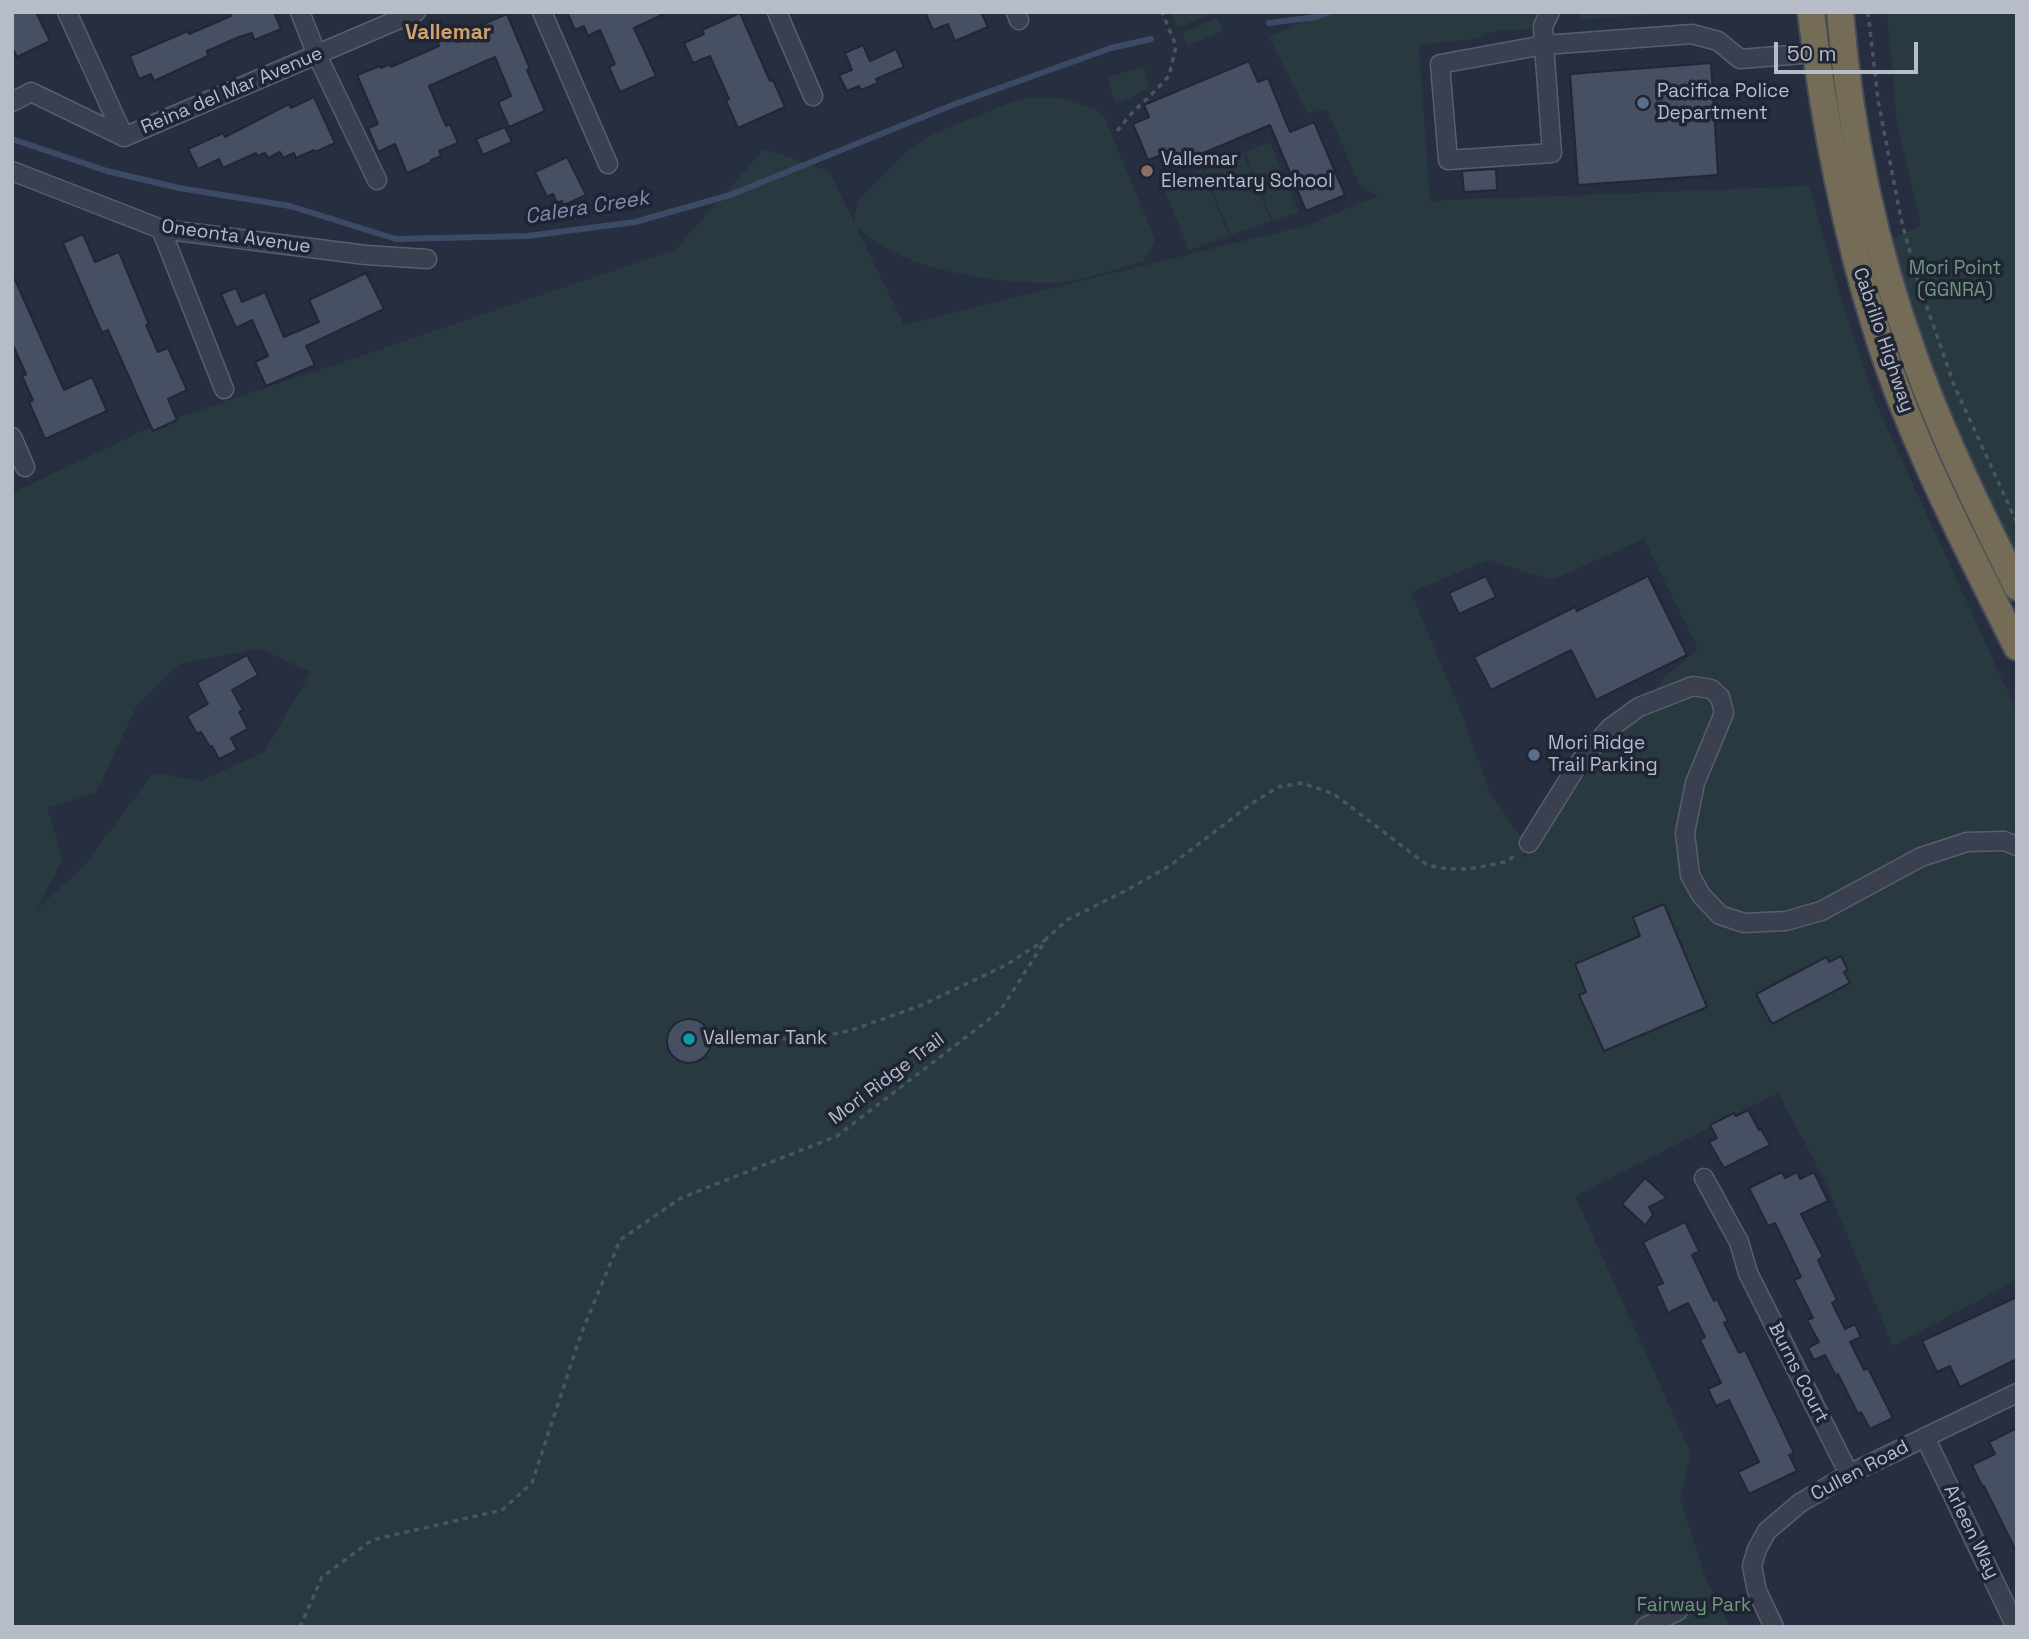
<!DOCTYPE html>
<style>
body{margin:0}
#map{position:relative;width:2029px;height:1639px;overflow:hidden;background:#262e3f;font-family:"Space Grotesk",sans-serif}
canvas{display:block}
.frame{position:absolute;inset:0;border:14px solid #b7bcc9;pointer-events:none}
.scale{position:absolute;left:1774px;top:42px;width:144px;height:32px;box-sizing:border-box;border:4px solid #b7bcc9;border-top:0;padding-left:9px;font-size:21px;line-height:24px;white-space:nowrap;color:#b7bcc9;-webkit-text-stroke:5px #1f2534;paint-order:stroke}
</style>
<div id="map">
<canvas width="2029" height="1639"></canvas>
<div class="frame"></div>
<div class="scale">50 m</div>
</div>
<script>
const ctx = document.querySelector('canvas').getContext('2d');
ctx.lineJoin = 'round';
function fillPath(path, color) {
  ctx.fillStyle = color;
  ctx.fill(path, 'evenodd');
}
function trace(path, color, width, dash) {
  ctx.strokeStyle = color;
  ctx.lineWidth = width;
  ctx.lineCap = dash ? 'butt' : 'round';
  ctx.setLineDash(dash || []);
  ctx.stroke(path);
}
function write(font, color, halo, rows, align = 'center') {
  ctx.font = font + ' "Space Grotesk",sans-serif';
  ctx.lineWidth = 7;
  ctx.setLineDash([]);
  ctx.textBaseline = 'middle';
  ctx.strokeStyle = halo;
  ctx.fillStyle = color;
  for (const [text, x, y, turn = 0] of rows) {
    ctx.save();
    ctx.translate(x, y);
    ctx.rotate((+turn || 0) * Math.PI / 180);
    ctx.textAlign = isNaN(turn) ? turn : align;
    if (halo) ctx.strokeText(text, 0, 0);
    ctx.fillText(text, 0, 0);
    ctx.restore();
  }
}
fillPath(new Path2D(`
 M1171,12H1214L1177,28Z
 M1324,12H1536L1531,29L1490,32L1475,39L1419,45L1430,201L1809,186L1840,295L1875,401L2017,712V1280L1893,1346L1823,1177L1778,1093L1575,1196L1691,1454L1680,1498L1705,1577L1730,1627H12V493L155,425L675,250L764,149L829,171L855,224V215L859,200L904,154L933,134L1019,99L1041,97L1065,99L1096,110L1105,119L1155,239L1151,250L1143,261C1118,269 1090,278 1065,282C1051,284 1035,283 1022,282C965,278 899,266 856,226L904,325L1308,225L1378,196L1359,184L1327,109L1307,113L1269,37ZM1644,539L1698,649L1669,673L1619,730L1524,858L1520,836L1489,790L1463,717L1411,592L1489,560L1552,580ZM259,649L311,672L264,752L201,781L153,773L85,865L36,910L63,859L47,808L96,793L137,705L181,663Z
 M1580,12H1688L1578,20Z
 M1887,12H2017V587L1879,246L1921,225L1897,123Z
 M1217,18L1223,31L1187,46L1182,33Z
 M1144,67L1149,88L1120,103L1114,101L1108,77Z
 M1270,142L1299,212L1273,221L1245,152Z
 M1243,153L1271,221L1231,235L1204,169Z
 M1202,170L1229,236L1189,250L1163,186Z`), '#283a40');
trace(new Path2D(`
 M1269,23L1316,17L1329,12
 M12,139L107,171L179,188L290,206L396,239L528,236L635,222L730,195L955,104L1111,48L1151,39`), '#3c4a67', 6);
const building = new Path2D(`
 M12,12H36L50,41L17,57L12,47Z
 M229,12H274L281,29L254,40L252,33L239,37L207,51L208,56L154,81L151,74L139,79L130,56L188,31L189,34L231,16Z
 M567,12H668L634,28L656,76L620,92L609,67L615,64L600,30L588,36L584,26L575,30Z
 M925,12H981L988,27L955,41L948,24L933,30Z
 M740,13L770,81L773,80L785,107L738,128L726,101L729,99L710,56L693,63L684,43L704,34L702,30Z
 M507,14L530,69L527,70L545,111L509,127L498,102L511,96L495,57L429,86L446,126L450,124L458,143L439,151L441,156L431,160L432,162L407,173L395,144L378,152L368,128L378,124L357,75L380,66L381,68L390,64L391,67L439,46L438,42L454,35L457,42L484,31L481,25Z
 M863,45L870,61L896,49L904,67L876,79L878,83L861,90L859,86L847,91L839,75L852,70L845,53Z
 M1249,61L1258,82L1268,78L1290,132L1314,122L1345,195L1306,211L1270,125L1170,167L1164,154L1148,160L1133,124L1149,117L1144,105Z
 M1711,63L1718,175L1578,185L1570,74Z
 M314,97L335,143L315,152L314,150L296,158L294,153L283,158L280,152L268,158L265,153L257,156L256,153L223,168L219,159L198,169L188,149L223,133L225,137L289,104L291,108Z
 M505,127L512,142L483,155L476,139Z
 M567,157L586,195L564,205L562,201L557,203L553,194L547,197L535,172Z
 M1496,169L1497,190L1464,192L1462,171Z
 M83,234L95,262L119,252L149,324L146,325L158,352L168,348L187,390L168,399L177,420L153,431L108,330L102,333L63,243Z
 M12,273L64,390L92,377L107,411L45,439L29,402L33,400L22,376L26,374L12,343Z
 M366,273L384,309L306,346L315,365L266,386L255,362L268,356L252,320L236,328L221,294L236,288L242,302L265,292L284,337L319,322L309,300Z
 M1486,576L1496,597L1459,614L1449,593Z
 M1648,576L1687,655L1596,700L1571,650L1491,690L1474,657L1575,607L1577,611Z
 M247,655L258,675L232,690L243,710L239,712L248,729L231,738L237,750L219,759L212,746L210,747L201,732L197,734L187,716L208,704L197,683Z
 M1664,904L1707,1007L1604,1051L1579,995L1586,992L1575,964L1640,936L1633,917Z
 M1841,956L1848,970L1844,972L1850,983L1772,1024L1756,994L1826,957L1829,962Z
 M667 1041a22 22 0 1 1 44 0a22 22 0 1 1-44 0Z
 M1748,1110L1759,1130L1761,1129L1770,1145L1724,1168L1709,1142L1717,1138L1710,1125L1734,1113L1736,1116Z
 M1782,1172L1785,1178L1797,1172L1800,1179L1814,1172L1828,1201L1801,1214L1823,1257L1818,1260L1837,1300L1832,1303L1845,1329L1855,1324L1861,1337L1850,1342L1864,1370L1868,1368L1893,1418L1870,1429L1861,1412L1858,1414L1838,1374L1836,1376L1825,1355L1814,1360L1808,1348L1819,1342L1807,1320L1813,1318L1794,1280L1801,1277L1775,1223L1768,1226L1749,1188Z
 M1645,1178L1667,1198L1649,1207L1653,1215L1645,1225L1622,1204Z
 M1685,1222L1699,1251L1692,1255L1714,1301L1717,1299L1728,1321L1724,1323L1739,1353L1745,1350L1794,1453L1789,1455L1797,1471L1749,1494L1738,1472L1759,1462L1729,1400L1716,1406L1708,1389L1721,1383L1700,1340L1705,1337L1688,1303L1668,1313L1656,1286L1663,1283L1643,1242Z
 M2017,1297V1359L1960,1387L1950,1366L1937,1372L1922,1341Z
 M2017,1428V1553L1984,1486H1982L1972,1465L1995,1454L1989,1442Z`);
fillPath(building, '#475063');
trace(building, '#212736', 2);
const minor = new Path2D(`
 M67,12L124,137
 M300,12L317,55L377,180
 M542,12L608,164
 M777,12L813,96
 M1016,12L1019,20
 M1550,12L1543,26L1544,45L1692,34L1718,41L1740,59L1816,53
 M1544,45L1552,153L1448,160L1440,64Z
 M12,102L31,92L124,137L416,12
 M12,171L161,229L366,255L427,259
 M161,229L224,389
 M12,437L25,467
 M1529,843L1579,763L1610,728L1639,707L1693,686L1711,689L1720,697L1724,713L1695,783L1685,833L1690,875L1701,895L1720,915L1744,923L1786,921L1821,911L1921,857L1967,842L2004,841L2017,846
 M1704,1178L1739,1242L1748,1273L1849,1474
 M1925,1437L2016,1627
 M1645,1627L1678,1611
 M1774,1627L1757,1591L1752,1566L1757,1549L1767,1531L1800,1503L1849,1474L2017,1393`);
const highway = new Path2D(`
 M1811,12C1824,123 1845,232 1879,338C1913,445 1967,547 2017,647
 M1840,12C1850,131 1874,247 1915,359C1943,437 1980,512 2017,587`);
trace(minor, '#585e6c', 21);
trace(highway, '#454b59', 30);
trace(new Path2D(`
 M1868,12L1878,100L1901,219L1917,278L1954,385L2017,523
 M1117,131L1132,113L1151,95L1169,76L1176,46L1162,12
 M734,1031L754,1036L786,1039L821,1037L852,1030L922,1005L1006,965L1045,940
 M300,1627L322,1577L372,1540L502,1510L532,1483L581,1334L620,1240L681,1198L837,1136L1000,1011L1047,938L1067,920L1127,890L1171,865L1251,804L1278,787L1302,783L1334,794L1427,865L1448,869H1470L1505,862L1518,854`), '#46575d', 3.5, [5, 5]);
trace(minor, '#3a404f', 18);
trace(highway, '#746c57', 26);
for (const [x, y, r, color] of [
 [1643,103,7,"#5c6f8a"],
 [1147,171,7,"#8d6e63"],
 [1534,755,7,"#5c6f8a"],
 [689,1039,7,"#0f9aa8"]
]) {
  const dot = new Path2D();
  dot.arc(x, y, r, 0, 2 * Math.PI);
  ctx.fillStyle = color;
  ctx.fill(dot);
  trace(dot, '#1f2534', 2.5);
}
write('19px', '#b7bcc9', '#1f2534', [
 ["Reina del Mar Avenue",232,91,-23],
 ["Oneonta Avenue",236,237,8],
 ["Cabrillo Highway",1883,340,71],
 ["Mori Ridge Trail",887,1079,-37],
 ["Burns Court",1798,1373,63],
 ["Cullen Road",1860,1471,-28],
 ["Arleen Way",1971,1532,64]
]);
write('19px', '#b7bcc9', '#1f2534', [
 ["Pacifica Police",1657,92],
 ["Department",1657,114],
 ["Vallemar",1161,160],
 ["Elementary School",1161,182],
 ["Mori Ridge",1548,744],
 ["Trail Parking",1548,766],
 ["Vallemar Tank",703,1039]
], 'left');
write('19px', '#6f997d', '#1f2534', [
 ["Mori Point",1955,269],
 ["(GGNRA)",1955,291],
 ["Fairway Park",1694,1606]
]);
write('bold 21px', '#d1a26a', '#1f2534', [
 ["Vallemar",448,33]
]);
write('italic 21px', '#7f8eb0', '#1f2534', [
 ["Calera Creek",587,208,-9]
]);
</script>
